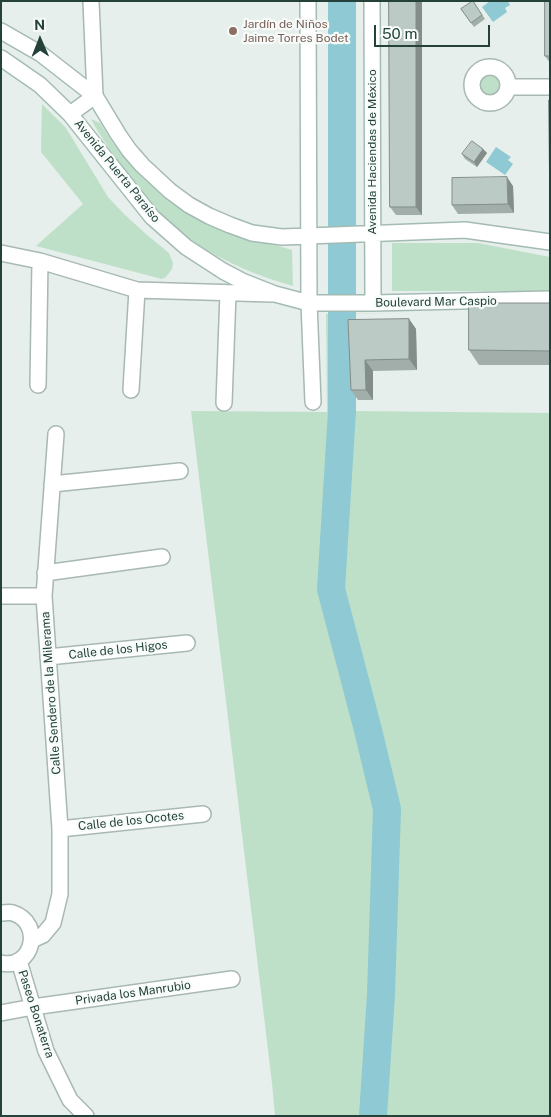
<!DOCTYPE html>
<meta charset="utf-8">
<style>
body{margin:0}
#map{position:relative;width:551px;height:1117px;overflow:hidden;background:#e6efeb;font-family:"Public Sans",sans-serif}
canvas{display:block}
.frame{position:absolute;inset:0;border:2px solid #24423a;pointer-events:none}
.north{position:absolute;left:15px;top:15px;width:50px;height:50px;-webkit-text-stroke:4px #f7fbf9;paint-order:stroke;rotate:359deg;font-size:14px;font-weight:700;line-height:20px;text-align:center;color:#24423a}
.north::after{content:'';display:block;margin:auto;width:18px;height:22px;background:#24423a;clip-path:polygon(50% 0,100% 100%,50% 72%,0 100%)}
.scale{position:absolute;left:374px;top:25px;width:116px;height:22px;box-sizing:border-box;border:2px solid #24423a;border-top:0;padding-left:6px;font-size:15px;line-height:18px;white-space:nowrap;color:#24423a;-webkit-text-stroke:4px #f7fbf9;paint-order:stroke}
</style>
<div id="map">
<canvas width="551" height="1117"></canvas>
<div class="frame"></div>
<div class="north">N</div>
<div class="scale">50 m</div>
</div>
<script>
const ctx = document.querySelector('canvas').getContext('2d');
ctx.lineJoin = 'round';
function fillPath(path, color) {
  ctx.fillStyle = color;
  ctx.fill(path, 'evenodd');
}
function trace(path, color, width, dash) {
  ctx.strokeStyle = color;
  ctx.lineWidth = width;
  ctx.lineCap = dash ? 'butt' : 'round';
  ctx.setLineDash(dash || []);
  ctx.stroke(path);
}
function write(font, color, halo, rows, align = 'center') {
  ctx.font = font + ' "Public Sans",sans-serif';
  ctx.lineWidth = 4.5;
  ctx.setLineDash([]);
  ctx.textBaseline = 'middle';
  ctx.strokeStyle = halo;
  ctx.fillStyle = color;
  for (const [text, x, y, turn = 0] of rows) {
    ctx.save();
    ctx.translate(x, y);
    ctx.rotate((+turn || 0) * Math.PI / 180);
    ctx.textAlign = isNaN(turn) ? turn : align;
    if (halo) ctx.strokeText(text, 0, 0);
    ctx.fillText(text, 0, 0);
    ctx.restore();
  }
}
fillPath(new Path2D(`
 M491,74L498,78C502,87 498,91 492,96V95C485,95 480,91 479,84L483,76Z
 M42,104L66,128L108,197L124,214L146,234L169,253L173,263L172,269L166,277L162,279L36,246L83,204L41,152Z
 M91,119L100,123L113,143L142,177L165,198L185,212L198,218L235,233L292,250L293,286C239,271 184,244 147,200C137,189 129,176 120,163C110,149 99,135 91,119Z
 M392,243H478L550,257V291H392Z
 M395,313L354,314L355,411L550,413V1116H275L272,1083L191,411L327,412L326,314Z`), '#bfe0c8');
fillPath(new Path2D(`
 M490,1H508L510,5L505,8L507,12L493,22L482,7Z
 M496,147L511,157L508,160L513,164L505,175L486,162Z`), '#8ec9d4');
trace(new Path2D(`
 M342,1V411L331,589L368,730L387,809L381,994L373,1116`), '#8ec9d4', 28);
const street = new Path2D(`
 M472 85a18 18 0 1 1 36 0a18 18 0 1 1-36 0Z
 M508,87H550
 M70,114L95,96L91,1
 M1,253L40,261L137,290L272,294
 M309,303L313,402
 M38,385L40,261
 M131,390L137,290
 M224,403L228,293
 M52,484L180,471
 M45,573L162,557
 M1,596H44
 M48,657L187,643
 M60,829L203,814
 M1,913C5,913 10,912 13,913C44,923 33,970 1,963
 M32,940L43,935L53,923L60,894V829L44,596L56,434
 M19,961L46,1051L70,1100L86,1116
 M1,1013L33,1007L232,979`);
const secondary = new Path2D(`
 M308,1L309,303
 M372,1L373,303
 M1,31L41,54L95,96L118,134L129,150L142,165L170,191L189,205L209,216L230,225L252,233L282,237L465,230L550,242
 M1,58L40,85L70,114L152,217L186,247L223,271L242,281L275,294L309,303H373L550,299`);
trace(street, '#a8b8b2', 18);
trace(secondary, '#a4bbb3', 18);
trace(street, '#fff', 15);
trace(secondary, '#fff', 15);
fillPath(new Path2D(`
 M389,1H422V215H396L390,207Z
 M473,1L485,19L474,27L461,9Z
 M550,1V63L545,56Z
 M483,149L487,153L477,167L465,159L462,154Z
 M513,186L514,213L458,214L452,205Z
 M550,303V365H479L469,350Z
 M409,319L416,329L417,370L373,371V400H358L351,390L348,320Z`), '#a1aea9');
fillPath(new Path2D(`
 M416,1H422V215L416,207Z
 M483,149L487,153L477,167L474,162Z
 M507,177L513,186L514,213L508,204Z
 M409,319L416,329L417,370L409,359Z
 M365,360L373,371V400L366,390Z`), '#838d89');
const building = new Path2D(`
 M389,1H416V207H390Z
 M473,1L482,15L471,23L461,9Z
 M545,1H550V56H545Z
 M549,100H550V214Z
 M472,141L483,149L474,162L462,154Z
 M507,177L508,204L452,205V178Z
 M469,303H550V351L469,350Z
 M409,319V359L365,360L366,390H351L348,320Z`);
fillPath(building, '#bbcac4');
trace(building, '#838d89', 1);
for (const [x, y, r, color] of [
 [233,31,5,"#8d6e63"]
]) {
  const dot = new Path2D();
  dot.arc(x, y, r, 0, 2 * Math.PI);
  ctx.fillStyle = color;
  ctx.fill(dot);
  trace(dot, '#f7fbf9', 2);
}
write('12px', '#785e54', '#f7fbf9', [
 ["Jardín de Niños",243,24],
 ["Jaime Torres Bodet",243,38]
], 'left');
write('12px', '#24423a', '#f7fbf9', [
 ["Avenida Haciendas de México",372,152,-90],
 ["Avenida Puerta Paraíso",117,171,51],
 ["Boulevard Mar Caspio",436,302,-1],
 ["Calle de los Higos",118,650,-6],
 ["Calle Sendero de la Milerama",51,693,-94],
 ["Calle de los Ocotes",131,821,-6],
 ["Privada los Manrubio",133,993,-8],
 ["Paseo Bonaterra",36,1014,72]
]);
</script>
